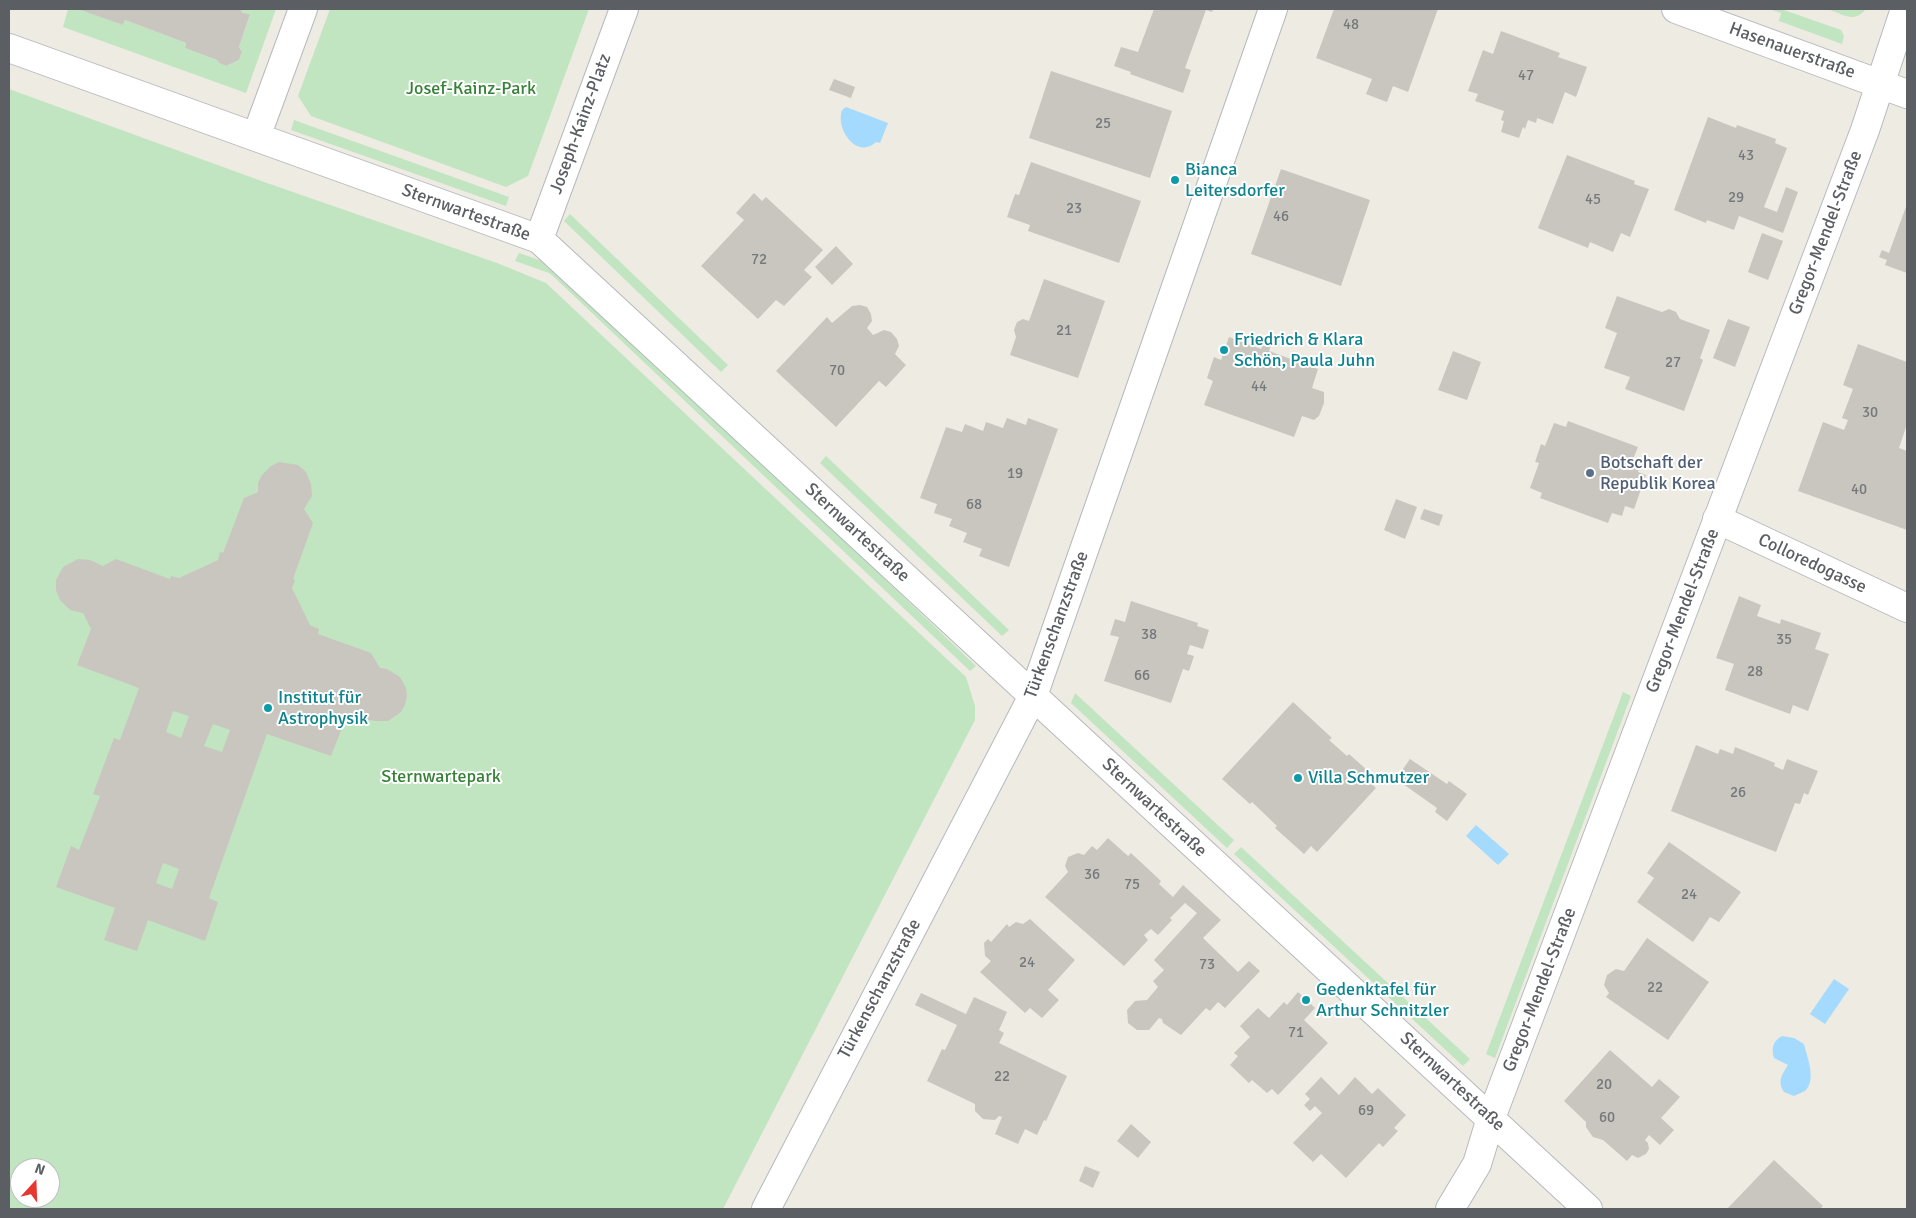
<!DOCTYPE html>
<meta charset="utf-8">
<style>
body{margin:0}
#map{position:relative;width:1916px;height:1218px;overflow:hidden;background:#eeebe3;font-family:Signika,sans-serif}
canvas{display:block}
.frame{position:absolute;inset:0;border:10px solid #5b5f64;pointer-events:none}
.north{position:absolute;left:10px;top:1158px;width:50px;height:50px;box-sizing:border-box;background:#fff;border:1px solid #bdbfc1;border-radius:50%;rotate:20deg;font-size:14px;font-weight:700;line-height:20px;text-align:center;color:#5b5f64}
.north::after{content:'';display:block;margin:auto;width:18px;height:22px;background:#e63731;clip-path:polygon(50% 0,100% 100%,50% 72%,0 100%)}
</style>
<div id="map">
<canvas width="1916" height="1218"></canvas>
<div class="frame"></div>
<div class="north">N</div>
</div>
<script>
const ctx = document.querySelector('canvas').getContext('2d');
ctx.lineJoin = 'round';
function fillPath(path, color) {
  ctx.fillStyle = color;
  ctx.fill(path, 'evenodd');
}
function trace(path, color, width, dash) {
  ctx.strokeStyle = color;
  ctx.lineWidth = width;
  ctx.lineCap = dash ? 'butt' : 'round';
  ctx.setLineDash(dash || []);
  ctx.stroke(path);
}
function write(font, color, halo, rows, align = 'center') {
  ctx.font = font + ' Signika,sans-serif';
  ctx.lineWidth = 4;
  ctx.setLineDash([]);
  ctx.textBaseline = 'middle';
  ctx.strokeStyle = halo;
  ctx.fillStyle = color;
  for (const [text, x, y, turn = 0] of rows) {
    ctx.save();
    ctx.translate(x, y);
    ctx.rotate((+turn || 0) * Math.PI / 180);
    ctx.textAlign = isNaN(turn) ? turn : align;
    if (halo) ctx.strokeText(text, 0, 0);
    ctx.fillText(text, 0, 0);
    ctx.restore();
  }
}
fillPath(new Path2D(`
 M68,9H81L123,25L125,20L186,43L185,48L217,60L219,63L226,66L239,60L242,52L239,47L250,16L241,12L243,9H276L246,93L63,27Z
 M330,9H589L528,176L506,187L311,116L298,96Z
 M1769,9H1781L1841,30L1844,36L1842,44L1779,21L1781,13Z
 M1827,9H1866C1854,24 1843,14 1827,9Z
 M9,89L267,183L497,263L546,283L966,677L975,706V720L723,1209H9ZM20,1168H50V1198H20Z
 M294,120L509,197L506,206L291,130Z
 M570,214L728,365L721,372L564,221Z
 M519,253L551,264L560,270L976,666L970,671L554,277L549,273L515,261Z
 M826,456L1009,630L1002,636L820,463Z
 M1623,692L1631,696L1495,1058L1486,1054Z
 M1075,693L1234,840L1227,848L1071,703Z
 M1241,847L1470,1059L1463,1066L1234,854Z`), '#c1e5c0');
fillPath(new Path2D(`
 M846,107L888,123L880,143L876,142C857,160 835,129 842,110Z
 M1476,825L1509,854L1498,865L1466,836Z
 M1834,979L1849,989L1825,1024L1810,1014Z
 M1782,1036L1794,1038L1804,1044C1807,1057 1817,1080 1805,1091C1802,1093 1797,1094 1794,1096L1784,1092C1777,1081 1782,1075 1788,1065L1774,1058C1771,1048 1773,1041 1782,1036Z`), '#a3dafe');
fillPath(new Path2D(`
 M78,9H243L241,12L250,15L239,47L242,52L239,60L226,66L219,63L217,60L185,48L186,43L125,20L123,25Z
 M1154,9H1213L1212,12L1206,10L1185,68L1191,70L1183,93L1130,74L1131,72L1114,66L1121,47L1138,52Z
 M1334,9H1438L1408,92L1393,86L1387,102L1366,94L1372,79L1316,58Z
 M1501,31L1560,53L1558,57L1587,67L1576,97L1565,92L1553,124L1537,118L1536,123L1528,120L1525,129L1523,127L1519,138L1501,132L1504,121L1501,120L1504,111L1475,101L1478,94L1468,91L1483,50L1493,54Z
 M1051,71L1172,111L1150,178L1029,138Z
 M834,79L855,87L851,98L829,90Z
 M1708,117L1736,128L1737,125L1776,139L1775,143L1787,148L1764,207L1777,212L1786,187L1798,192L1783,233L1739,216L1734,230L1707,220L1706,223L1674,210Z
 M1567,155L1635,181L1634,184L1649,189L1630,237L1621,233L1613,252L1590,242L1588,248L1538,228Z
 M1031,162L1141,201L1119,263L1028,231L1030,225L1007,217L1015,194L1019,195Z
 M1281,169L1370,200L1341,286L1251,254Z
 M754,193L762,201L766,197L823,250L804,270L812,277L784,306L776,300L758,319L701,266L744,220L736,213Z
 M1907,204V273L1885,265L1887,260L1879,257L1882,250L1889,253Z
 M1762,233L1783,241L1768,280L1748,272Z
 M836,246L853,264L832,285L815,267Z
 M1044,279L1105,301L1078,378L1010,355L1016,337L1014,330L1017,322L1023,319L1029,321Z
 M1617,296L1662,312L1669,309L1676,312L1680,319L1710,330L1700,358L1703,360L1684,411L1625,389L1630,377L1604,368L1617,333L1605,328Z
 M860,305L867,307L871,314L872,321L867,328L873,335L884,330L891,332L897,339L899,346L895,354L906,365L886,387L879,381L836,427L776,371L827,317L832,323L852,306Z
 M1728,319L1750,327L1735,367L1713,358Z
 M1229,337L1261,349L1265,337L1273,340L1269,351L1318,369L1312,388L1324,392V403L1319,416L1314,420L1302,416L1294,437L1204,405L1213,381L1207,378L1214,357L1221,360Z
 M1858,344L1907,362V424L1899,448L1907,451V530L1798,491L1823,422L1844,430L1848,420L1842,418L1853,389L1843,385Z
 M1453,351L1481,362L1467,400L1438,390Z
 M1007,418L1026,425L1028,418L1058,429L1009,567L979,556L982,549L963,542L967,533L949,526L952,519L934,513L937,504L920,498L946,427L962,432L965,424L983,431L986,422L1003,428Z
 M1568,421L1638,447L1633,459L1641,462L1638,472L1646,475L1634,509L1625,506L1622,516L1612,513L1608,523L1540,498L1542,493L1530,488L1539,463L1535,462L1541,444L1545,446L1554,423L1566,427Z
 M279,462L298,465L306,472L311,484L312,496L304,509L313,523L293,579L295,580L292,588L310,625L319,629L318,634L371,653L380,668L387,669L400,677L406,688L407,696L405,705L401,712L388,721H375L369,720L361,714L344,723L331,756L267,734L209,898L218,902L205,941L148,920L137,951L104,940L115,908L56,887L71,846L79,850L100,796L93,794L114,738L120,740L139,688L77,665L91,629L83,613L70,610L60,600L56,590V580L63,567L78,559L90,560L103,566L116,559L170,579L171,576L179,578L218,560L220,552L223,553L244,498L258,492V483L262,475L271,466ZM173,711L189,716L181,738L166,732ZM213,724L230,730L222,752L204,746ZM163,863L179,869L172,889L156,883Z
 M1396,499L1417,507L1405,539L1384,530Z
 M1424,509L1443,515L1439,526L1420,519Z
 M1739,596L1761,605L1757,616L1780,624L1781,619L1821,633L1815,649L1829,654L1808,711L1793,705L1790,714L1725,690L1734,664L1716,658Z
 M1131,601L1198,623L1197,626L1209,630L1203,649L1190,645L1187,654L1194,656L1189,671L1183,669L1171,703L1104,681L1119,637L1110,635L1115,619L1125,622Z
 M1293,702L1332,738L1329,740L1347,756L1349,754L1375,777L1370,782L1376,788L1317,852L1311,846L1304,854L1275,828L1277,826L1252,802L1250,804L1222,779Z
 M1696,745L1718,754L1720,749L1733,754L1735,747L1775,763L1774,766L1783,770L1787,759L1818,771L1808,795L1804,793L1800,804L1795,803L1776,852L1671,811Z
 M1410,759L1447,784L1449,781L1467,794L1447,821L1435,812L1437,808L1396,779Z
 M1108,838L1128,856L1131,853L1161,881L1159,884L1173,897L1183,885L1221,920L1203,938L1238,972L1249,961L1260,971L1225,1008L1218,1002L1210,1011L1206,1008L1181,1035L1163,1023L1162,1019L1159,1018L1149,1030H1137L1128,1023L1127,1010L1135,1001L1147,1000L1158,987L1153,981L1164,970L1154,960L1197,913L1185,903L1170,918L1172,920L1158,935L1151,929L1144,935L1148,940L1124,966L1045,897L1068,872L1065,866L1068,857L1078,853L1084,855L1092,846L1097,850Z
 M1669,842L1741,892L1719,922L1710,917L1693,942L1637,902L1654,878L1647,873Z
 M1030,919L1075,960L1048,990L1059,1000L1042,1018L1030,1008L1025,1013L980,972L991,961L985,956L984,943L988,939L991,942L1007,924L1009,927L1016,922L1023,924Z
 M1647,938L1709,982L1668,1040L1606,997L1609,993L1604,985L1607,975L1616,969L1624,971Z
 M1298,992L1315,1008L1304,1020L1328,1043L1278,1095L1272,1089L1267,1093L1252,1080L1249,1083L1230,1065L1238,1056L1234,1053L1250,1037L1240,1026L1258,1008L1269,1018L1284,1002L1287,1005Z
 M921,993L966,1014L974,997L1007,1012L999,1030L1004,1033L999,1043L1067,1076L1046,1121L1044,1120L1037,1135L1025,1129L1018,1144L995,1134L1002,1117L999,1116L995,1120L983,1119L975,1111V1104L927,1081L942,1049L945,1050L957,1025L915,1005Z
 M1610,1050L1652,1087L1659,1079L1680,1097L1661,1118L1674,1130L1660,1145L1649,1135L1645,1140L1648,1143L1649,1149L1646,1154L1638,1158L1632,1155L1627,1161L1603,1140L1593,1137L1590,1133L1586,1127V1122L1564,1101Z
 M1321,1077L1339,1095L1355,1077L1372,1094L1378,1088L1406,1115L1394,1128L1398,1131L1383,1147L1379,1143L1346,1178L1321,1154L1313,1162L1293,1143L1322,1113L1315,1106L1310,1111L1304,1105L1310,1099L1305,1094Z
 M1131,1124L1151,1142L1138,1158L1117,1141Z
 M1774,1160L1823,1206L1820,1209H1727Z
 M1085,1166L1100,1172L1093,1188L1079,1181Z`), '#c9c6c0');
const minor = new Path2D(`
 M1676,9L1907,94
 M9,48L539,239L1588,1209
 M256,137L303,9
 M539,239L624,9
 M1717,519L1907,608
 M766,1209L1033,696L1273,9
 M1450,1209L1477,1164L1491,1118L1865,130L1905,9`);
trace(minor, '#b6b9bd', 30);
trace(minor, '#fff', 28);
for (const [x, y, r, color] of [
 [1175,180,5,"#0f9aa8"],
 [1224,350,5,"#0f9aa8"],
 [1590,473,5,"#5c6f8a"],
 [268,708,5,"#0f9aa8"],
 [1298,778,5,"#0f9aa8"],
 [1306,1000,5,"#0f9aa8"]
]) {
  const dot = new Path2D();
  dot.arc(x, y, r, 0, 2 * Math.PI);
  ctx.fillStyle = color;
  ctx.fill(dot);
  trace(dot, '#fff', 2);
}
write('15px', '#76797b', null, [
 ["48",1351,25],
 ["47",1526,76],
 ["25",1103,124],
 ["43",1746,156],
 ["29",1736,198],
 ["45",1593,200],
 ["23",1074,209],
 ["46",1281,217],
 ["72",759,260],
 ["21",1064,331],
 ["27",1673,363],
 ["70",837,371],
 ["44",1259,387],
 ["30",1870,413],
 ["19",1015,474],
 ["40",1859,490],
 ["68",974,505],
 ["38",1149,635],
 ["35",1784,640],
 ["28",1755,672],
 ["66",1142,676],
 ["26",1738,793],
 ["36",1092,875],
 ["75",1132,885],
 ["24",1689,895],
 ["24",1027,963],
 ["73",1207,965],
 ["22",1655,988],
 ["71",1296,1033],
 ["22",1002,1077],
 ["20",1604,1085],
 ["69",1366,1111],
 ["60",1607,1118]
]);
write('18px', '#5b5f64', '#fff', [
 ["Hasenauerstraße",1792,51,20],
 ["Joseph-Kainz-Platz",581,124,-70],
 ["Sternwartestraße",466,213,20],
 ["Gregor-Mendel-Straße",1826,233,-69],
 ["Sternwartestraße",857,533,43],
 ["Colloredogasse",1812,564,25],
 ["Gregor-Mendel-Straße",1683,611,-69],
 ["Türkenschanzstraße",1057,625,-70],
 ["Sternwartestraße",1154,808,43],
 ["Türkenschanzstraße",880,989,-62],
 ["Gregor-Mendel-Straße",1540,990,-69],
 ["Sternwartestraße",1452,1082,43]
]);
write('18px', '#358136', '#fff', [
 ["Josef-Kainz-Park",471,89],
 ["Sternwartepark",441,777]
]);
write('18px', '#0d838f', '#fff', [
 ["Bianca",1185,170],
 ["Leitersdorfer",1185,191],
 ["Friedrich & Klara",1234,340],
 ["Schön, Paula Juhn",1234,361],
 ["Institut für",278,698],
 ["Astrophysik",278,719],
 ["Villa Schmutzer",1308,778],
 ["Gedenktafel für",1316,990],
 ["Arthur Schnitzler",1316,1011]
], 'left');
write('18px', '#4e5e75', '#fff', [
 ["Botschaft der",1600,463],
 ["Republik Korea",1600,484]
], 'left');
</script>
